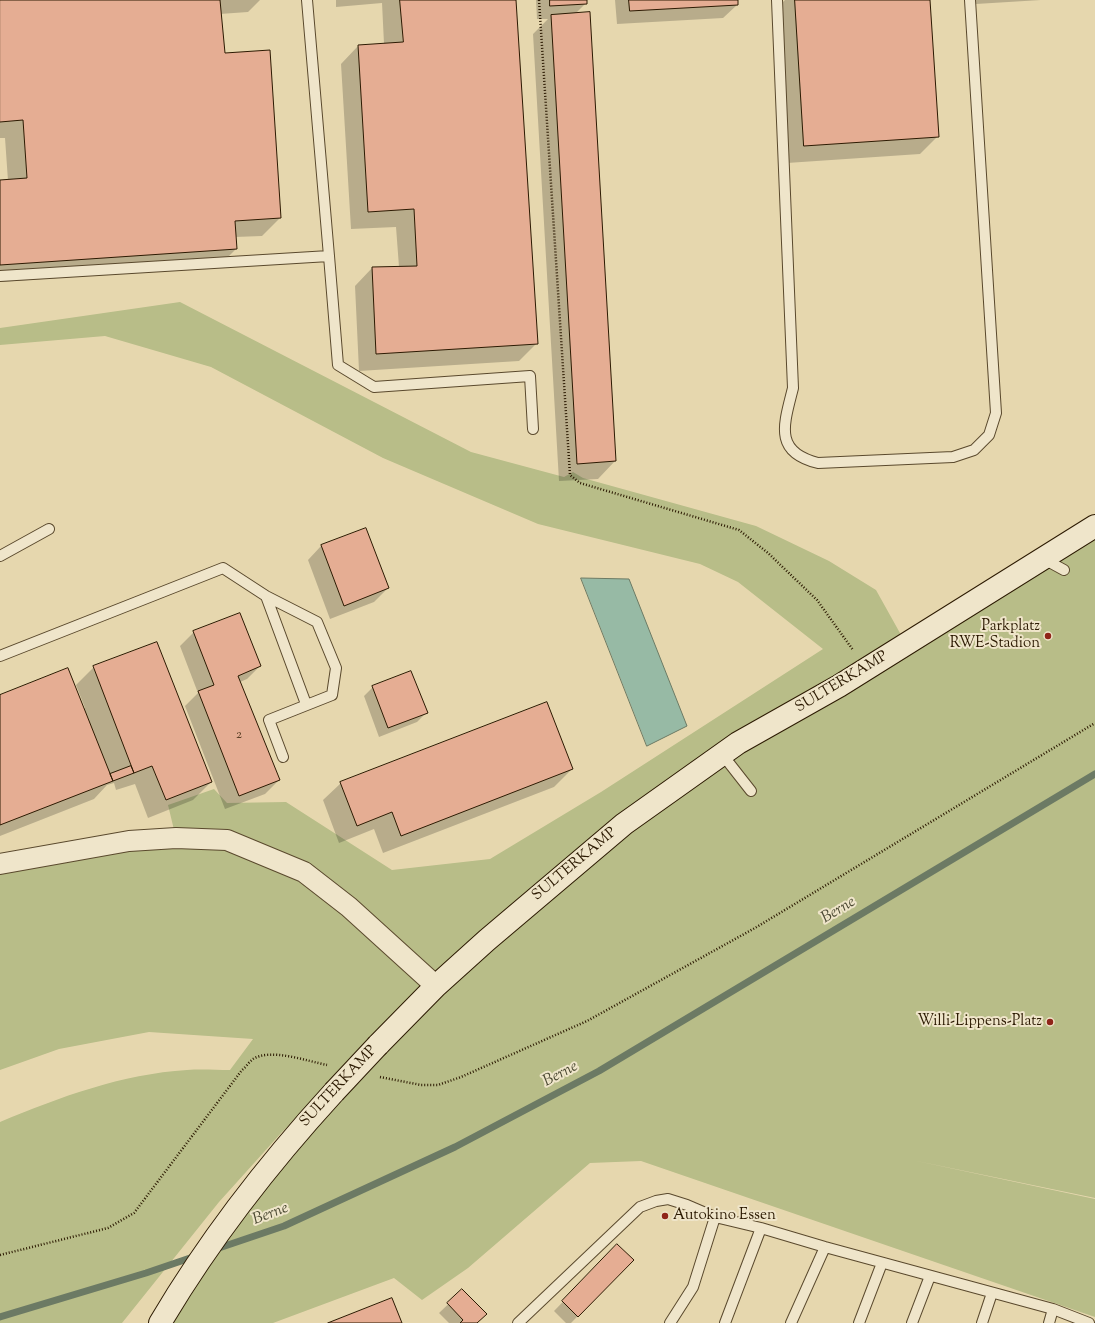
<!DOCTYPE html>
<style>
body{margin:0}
canvas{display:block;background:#e6d7ae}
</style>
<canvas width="1095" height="1323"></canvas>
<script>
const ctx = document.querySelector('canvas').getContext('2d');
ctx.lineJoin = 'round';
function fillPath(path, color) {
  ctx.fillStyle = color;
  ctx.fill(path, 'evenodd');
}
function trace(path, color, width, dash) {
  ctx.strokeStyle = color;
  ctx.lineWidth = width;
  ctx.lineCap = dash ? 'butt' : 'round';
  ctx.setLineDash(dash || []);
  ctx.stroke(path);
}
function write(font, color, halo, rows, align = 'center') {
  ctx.font = font + ' "Sorts Mill Goudy",serif';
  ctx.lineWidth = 4;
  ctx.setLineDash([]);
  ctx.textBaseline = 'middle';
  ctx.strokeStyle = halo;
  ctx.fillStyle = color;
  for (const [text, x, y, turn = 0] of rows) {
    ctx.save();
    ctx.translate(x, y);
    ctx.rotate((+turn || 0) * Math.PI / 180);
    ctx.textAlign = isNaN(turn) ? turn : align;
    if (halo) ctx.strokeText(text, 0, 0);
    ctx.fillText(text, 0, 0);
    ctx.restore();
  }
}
fillPath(new Path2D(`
 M180,302L471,452L564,477L573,472L583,478L756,526L829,561L876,590L905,642L738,740L436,981L307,869L175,834L168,805L214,789L227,803L286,802L392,870L490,859L601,792L823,649L738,582L700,564L538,524L383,458L211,367L105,336L0,345V328Z
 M1095,528V1198L912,1160L1095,1199V1317L641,1161L590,1163L468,1268L422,1300L394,1278L273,1323H163L182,1291L381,1048L626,826Z
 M228,847L302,877L429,986L328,1089L282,1132L219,1202L122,1323H0V1122C60,1097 122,1074 187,1070C201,1069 216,1070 230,1070L253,1039L149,1032L59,1049L0,1070V870L133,848Z`), '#b8bd88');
const water = new Path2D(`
 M581,578L629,579L687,726L647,746Z`);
fillPath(water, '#97baa5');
trace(water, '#6c7a64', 1);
fillPath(new Path2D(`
 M0,0H260L248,12L220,14L224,54L280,218L262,236L235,237L236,249L218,267L0,282V181H8L5,138H0Z
 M336,0H515L537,343L519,361L359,371L355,286L372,268L399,267L396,227L351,229L341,64L358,46L384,44L382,3L336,7Z
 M536,0H586V3L575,14L615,461L598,479L559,481L533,34L548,19H537Z
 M615,0H737V5L723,18L617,24Z
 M785,0H929L938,136L920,154L787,163L777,8Z
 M976,0H1041L976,4Z
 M365,529L388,588L374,602L330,619L308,560L321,546Z
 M194,632L260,666L247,679L240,682L279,780L265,794L225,809L185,706L198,693L180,646Z
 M94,667L211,782L193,800L148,818L135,784L116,790L114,783L107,785L94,799L0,836V696L83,708H85L76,685Z
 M373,687L426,713L417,722L379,737L364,696Z
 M572,769L554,787L383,853L374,829L339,843L323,800L341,783Z
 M617,1246L633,1260L571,1323H566L554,1311Z
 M462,1291L477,1323H449L439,1313Z`), '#0003');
trace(new Path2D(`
 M213,1250L284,1226L455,1147L599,1071L1095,774
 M0,1317L146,1273L196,1256`), '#6c7a64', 7);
const building = new Path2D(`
 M0,0H220L225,53L270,50L281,218L235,221L237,249L0,265V180L27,178L23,120L0,122Z
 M400,0H516L538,344L376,354L372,267L417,266L414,209L368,212L358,45L403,42Z
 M550,0H587V4L550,6Z
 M629,0H738V5L630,11Z
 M795,0H930L939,137L804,146Z
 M590,12L616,461L577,464L551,15Z
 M366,528L389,588L344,606L321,545Z
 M240,613L261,666L238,676L280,780L239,796L198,691L214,685L193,631Z
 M157,642L212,782L166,800L152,766L134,773L93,666Z
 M68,668L113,781L0,825V695Z
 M411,671L428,713L388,728L372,686Z
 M547,702L573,769L401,836L392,812L357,826L340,782Z
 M131,766L134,773L113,781L110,774Z
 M617,1244L634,1260L578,1317L562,1301Z
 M462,1289L487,1314L477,1323H460L463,1320L447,1303Z
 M392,1298L402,1323H328Z`);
fillPath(building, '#e5ad93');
trace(building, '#2c1a02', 1);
const lane = new Path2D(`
 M777,0L793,388C784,424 773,452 818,463L953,457L974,450L989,435L996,413L970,0
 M329,256L338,365L374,387L530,376L533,429
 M0,276L329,256L307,0
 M0,556L49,529
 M1042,558L1064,570
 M266,596L306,704
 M0,656L223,568L266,596L317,622L336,668L332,695L269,720L283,757
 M722,754L751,791
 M518,1323L640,1207L656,1201L668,1199L687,1205L715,1217L761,1228L825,1247L1053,1309L1089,1323
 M670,1323L693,1287L715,1217
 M725,1323L761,1228
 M791,1323L825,1247
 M859,1323L882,1263
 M912,1323L930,1276
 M982,1323L992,1293
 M1049,1323L1053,1309`);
const street = new Path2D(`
 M0,864L129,841L176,838L227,840L304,872L349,907L436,986`);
const secondary = new Path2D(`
 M378,1045L436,986L487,940L624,824L738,743L839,686L1095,526
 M160,1323C209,1240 269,1163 334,1092`);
trace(lane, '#5a492d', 12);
trace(street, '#5a492d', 22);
trace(secondary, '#2c1a02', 24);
trace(new Path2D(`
 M539,0L570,475L580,483L739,530L768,553L817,600L853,650
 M380,1077L421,1085H438L461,1077L587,1021L755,928L1095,723
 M0,1255L108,1228L134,1213L242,1070C246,1067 249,1062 253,1059C271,1048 307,1061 327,1065`), '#2c1a02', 2.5, [1, 2]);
trace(lane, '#efe5ca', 10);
trace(street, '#efe5ca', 20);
trace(secondary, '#efe5ca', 22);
const secondaryBridge = new Path2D(`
 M334,1092L378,1045`);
trace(secondaryBridge, '#2c1a02', 24, []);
trace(secondaryBridge, '#efe5ca', 22);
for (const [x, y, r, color] of [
 [1048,636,4,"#8f2418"],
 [1050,1022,4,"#8f2418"],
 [665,1216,4,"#8f2418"]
]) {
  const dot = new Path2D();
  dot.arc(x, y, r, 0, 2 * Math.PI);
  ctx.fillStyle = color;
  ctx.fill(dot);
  trace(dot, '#efe5ca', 1.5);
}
write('13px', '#5a3f26', null, [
 ["2",239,736]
]);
write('15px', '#2c1a02', '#efe5ca', [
 ["Parkplatz",1040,627],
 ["RWE-Stadion",1040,644],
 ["Willi-Lippens-Platz",1042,1022],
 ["Autokino Essen",673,1216,"left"]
], 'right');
write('15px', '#2c1a02', '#efe5ca', [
 ["SULTERKAMP",842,683,-31],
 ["SULTERKAMP",575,865,-40],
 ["SULTERKAMP",339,1087,-47]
]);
write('italic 16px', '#4c4a33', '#efe5ca', [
 ["Berne",839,911,-31],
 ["Berne",561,1075,-28],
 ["Berne",271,1215,-21]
]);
</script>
